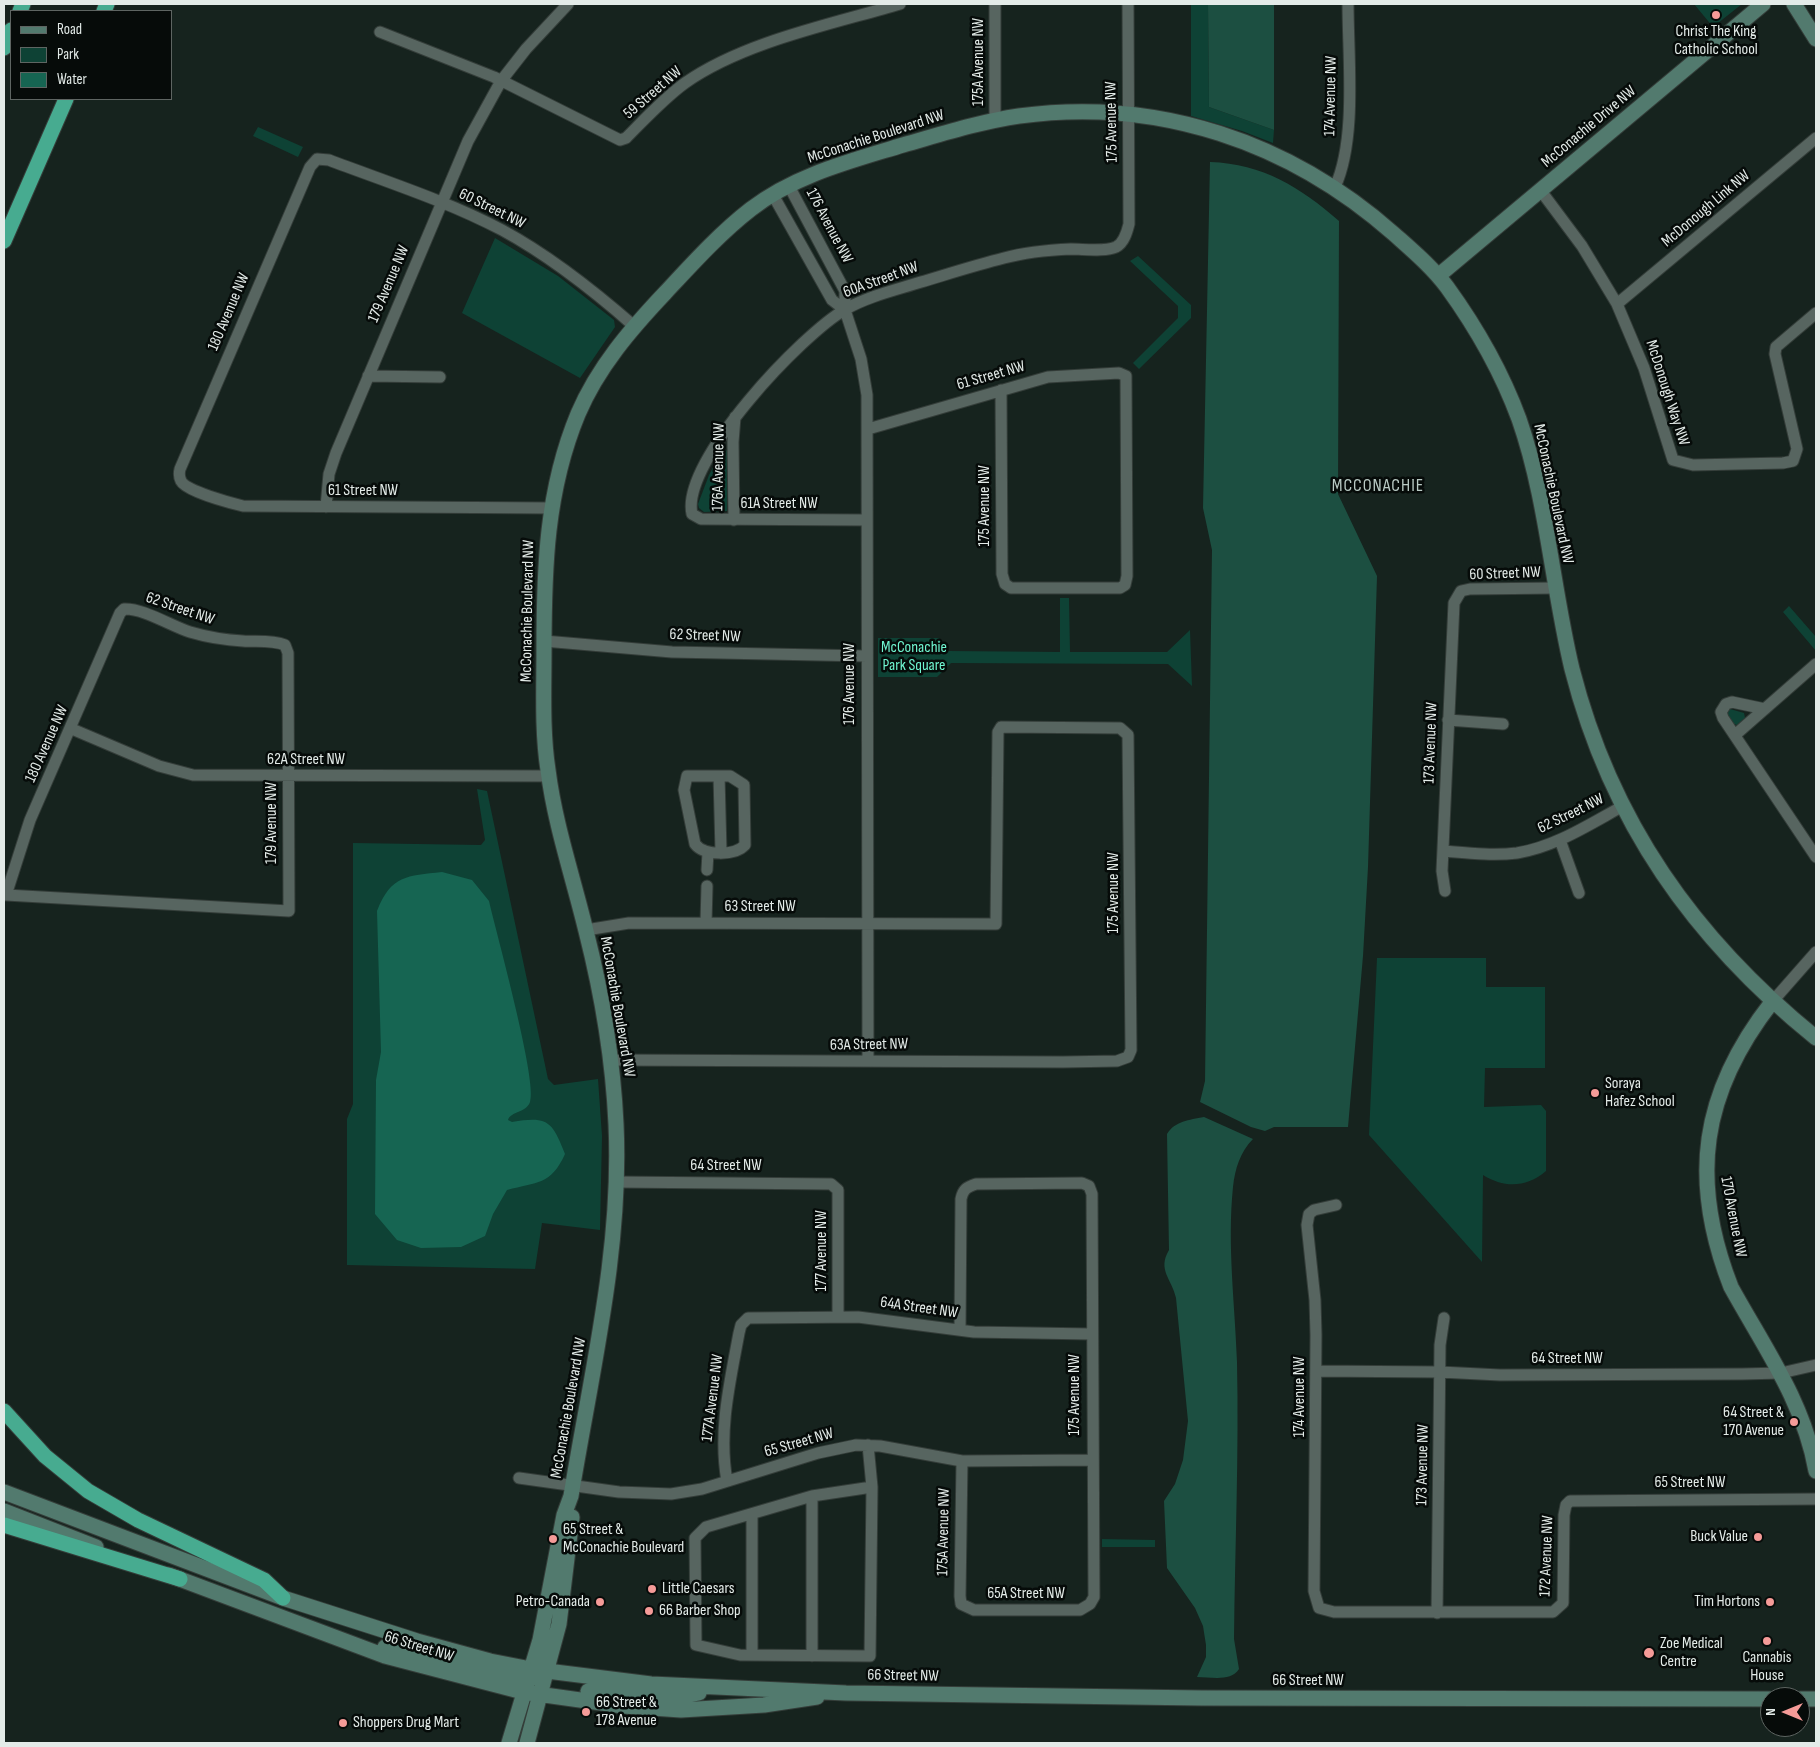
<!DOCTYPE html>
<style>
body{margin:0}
#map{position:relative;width:1820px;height:1747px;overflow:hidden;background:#16231e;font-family:"Sofia Sans Condensed",sans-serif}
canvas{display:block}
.frame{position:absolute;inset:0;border:5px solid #e3ebe8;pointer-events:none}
.legend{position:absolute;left:10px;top:10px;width:162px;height:90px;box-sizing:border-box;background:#060b09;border:1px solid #5e6562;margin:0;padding:6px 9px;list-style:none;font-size:15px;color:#e3ebe8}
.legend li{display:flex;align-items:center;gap:10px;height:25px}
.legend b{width:25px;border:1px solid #5e6562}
.north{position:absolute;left:1760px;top:1687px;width:50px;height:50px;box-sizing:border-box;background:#060b09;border:1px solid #5e6562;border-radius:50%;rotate:270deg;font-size:14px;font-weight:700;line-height:20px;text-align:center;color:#e3ebe8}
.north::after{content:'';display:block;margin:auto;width:18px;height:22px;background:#f59b98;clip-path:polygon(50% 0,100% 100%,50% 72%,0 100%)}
</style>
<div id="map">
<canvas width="1820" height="1747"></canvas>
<div class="frame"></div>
<ul class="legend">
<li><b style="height:6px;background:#527a6e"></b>Road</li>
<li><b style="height:14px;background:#0e4235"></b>Park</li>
<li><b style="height:14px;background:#166552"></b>Water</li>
</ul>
<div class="north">N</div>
</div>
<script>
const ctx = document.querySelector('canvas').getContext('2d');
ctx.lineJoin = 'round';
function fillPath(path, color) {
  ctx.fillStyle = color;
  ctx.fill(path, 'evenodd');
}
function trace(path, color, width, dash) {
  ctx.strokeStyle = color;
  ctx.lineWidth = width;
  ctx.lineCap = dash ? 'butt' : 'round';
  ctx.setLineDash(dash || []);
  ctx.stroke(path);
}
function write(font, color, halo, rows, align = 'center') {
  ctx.font = font + ' "Sofia Sans Condensed",sans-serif';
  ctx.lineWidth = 5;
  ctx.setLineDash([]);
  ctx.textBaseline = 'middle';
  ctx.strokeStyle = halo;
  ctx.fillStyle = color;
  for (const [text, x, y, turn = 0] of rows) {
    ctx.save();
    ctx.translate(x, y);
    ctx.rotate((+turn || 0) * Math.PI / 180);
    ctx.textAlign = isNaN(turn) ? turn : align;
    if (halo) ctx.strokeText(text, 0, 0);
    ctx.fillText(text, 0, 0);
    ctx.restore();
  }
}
fillPath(new Path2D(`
 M1191,4H1208L1209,107L1274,130L1273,143L1242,131L1191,116Z
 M1694,4H1742L1713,27Z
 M258,127L303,147L298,157L253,136Z
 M495,238L558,276L614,320L615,327L580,378L462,313Z
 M1138,256L1191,305V318L1139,369L1133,363L1178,318V306L1130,261Z
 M723,449L728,451L727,511L704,512L699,508L698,504L709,475Z
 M1060,598H1069L1070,652H1167L1190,630L1192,686L1168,664L951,663L937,677H878V638H939L948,651L1060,652Z
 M1789,606L1816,637V651L1783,612Z
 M1730,709L1744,713L1745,718L1737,725L1734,724L1726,713Z
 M477,789L487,791L548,1079L554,1085L598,1079L602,1136L600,1230L542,1223L535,1269L347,1265V1119L353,1104V843L481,845L485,840Z
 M1377,958H1486V987H1545V1068H1485L1484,1107L1541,1105L1546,1111V1171C1526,1188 1504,1188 1483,1175L1482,1262L1369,1135Z
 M1102,1539L1155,1540V1547H1102Z`), '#0e4235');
fillPath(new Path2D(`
 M1208,4H1274V130L1209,107Z
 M1210,162C1263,164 1300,187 1339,221L1338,494L1377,576L1368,867L1363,956L1348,1127H1274L1265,1131L1251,1127L1200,1102L1205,1081L1212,550L1203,508Z
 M1204,1117L1253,1139C1240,1152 1235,1169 1233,1187C1227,1245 1235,1304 1237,1362C1239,1454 1235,1547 1234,1639L1239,1669C1231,1682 1211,1677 1197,1677L1206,1657V1645L1203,1626L1195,1608L1167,1568L1164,1501L1175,1484L1183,1460L1188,1421L1176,1298C1172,1279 1157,1270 1169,1250L1167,1134C1175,1121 1189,1120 1204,1117Z`), '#1c4f41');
fillPath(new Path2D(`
 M442,872L472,880L489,901C496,932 538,1082 530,1102C526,1113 511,1111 508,1120L512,1122C548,1116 552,1121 565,1154C551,1185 537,1182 507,1190L493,1214L485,1236L461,1247L421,1248L397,1240L375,1214L376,1080L381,1052L377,911C391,875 407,876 442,872Z`), '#166552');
const street = new Path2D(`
 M380,32L494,77L620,140L626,138C645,119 663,99 685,83C743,42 832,24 900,4
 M995,120V4
 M789,186L845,291V310L861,359L867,395L868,1061
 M1335,187C1357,139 1348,58 1348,4
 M1541,191L1582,246L1617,304L1644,368L1673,460L1693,465L1783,463L1793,461L1797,449L1775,354L1776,347L1816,313
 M773,195L832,300L845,310
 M1617,304L1816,138
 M368,376L440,377
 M868,429L1048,377L1119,373L1126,376L1127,576L1125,585L1120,588H1011L1005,584L1002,574L1001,390
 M326,507L329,474L336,453L468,141L501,81L526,49L568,4
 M551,508L243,506C231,503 186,491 181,481C179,477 179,473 180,469L310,167L317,159L329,160C387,182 447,201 502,230C550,256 593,290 634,326
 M734,520L733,442L735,417
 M867,520L701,519L692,514C680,462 803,333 846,309C869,296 896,290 921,282C948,274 976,265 1004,258C1026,252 1049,250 1071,249C1084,249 1105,252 1116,247C1124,243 1127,232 1129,224L1128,4
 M124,609C143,608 171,626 190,632C207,637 225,640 243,641C257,642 272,640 285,645L288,653L289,911L6,895L30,820L120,613Z
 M544,641L672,652L867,656
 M1765,709L1732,702L1726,704L1721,712L1723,718L1816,857
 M1448,720L1503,724
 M72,729L159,766L193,775L548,776
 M1735,735L1816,664
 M687,776H730L744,785L745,845C735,856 704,856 695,844L684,790Z
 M719,776L721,852
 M1560,840L1579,893
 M1443,851C1467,853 1493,856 1517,853C1555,847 1590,824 1623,806
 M707,870L708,852
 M1445,891L1442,871L1454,603L1461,591L1470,589L1556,588
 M706,923L707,886
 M586,930L629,923L996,924L998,732L1001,727L1120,728L1128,735L1131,1050L1128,1057L1117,1061L1063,1062L610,1060
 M1772,1002L1816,952
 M617,1182L831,1184L838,1190V1316
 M1336,1205L1314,1210L1309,1214L1307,1225L1315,1300L1316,1335L1314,1591L1319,1608L1334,1612H1553L1563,1603L1564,1515L1566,1505L1570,1501L1816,1499
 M960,1330L961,1199C963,1189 967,1187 976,1184L1082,1183L1089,1186L1092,1194L1094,1597L1090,1604L1080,1610H974L961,1604L960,1596L962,1461
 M1316,1371L1440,1372L1500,1375L1742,1374L1781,1373L1816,1365
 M868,1445L872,1487L870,1656L740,1655L696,1645L695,1538L706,1527L812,1496L872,1487
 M519,1478L619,1492L671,1494L702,1489L818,1453L856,1445L880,1446L962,1461L1092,1460
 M727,1481C718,1431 730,1382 739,1333L741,1325L748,1318L858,1317L974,1332L1091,1334
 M812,1496V1656
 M752,1514V1655
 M1437,1613L1440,1345L1444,1318`);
const secondary = new Path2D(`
 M1794,4L1816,39
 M1438,276L1763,4
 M1772,1002C1701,1093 1689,1179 1731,1287C1764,1347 1804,1402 1816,1471
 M4,1492L283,1598L417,1641L490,1661L531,1669L651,1684L846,1693L1202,1698L1770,1699
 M4,1511L96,1547
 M169,1575L385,1656L523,1692L623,1706L681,1710L764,1705L817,1697
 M385,1647L510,1676L535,1678
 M588,1691L667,1699L699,1693
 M1800,1699H1816
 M509,1743L540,1640L564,1515L571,1496C591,1373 622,1250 616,1124C613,1059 602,994 586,931C573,877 555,825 548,770C542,731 544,690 544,650C544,569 546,491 578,414C598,367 631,329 665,293C692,264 720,233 751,209C795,175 851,161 903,145C942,134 979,122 1019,116C1158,97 1290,142 1394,234C1413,251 1432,267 1447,287C1476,327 1502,373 1519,419C1547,499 1552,586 1572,669C1611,822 1694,939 1816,1038
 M527,1743L559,1624L572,1517`);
const highway = new Path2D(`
 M20,11L23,4
 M104,11L107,4
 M4,48L11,30
 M4,241L66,99
 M4,1411L45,1456L88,1491L138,1520L264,1580L283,1598
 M4,1525L180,1579`);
trace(street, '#343d39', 13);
trace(secondary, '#343d39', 17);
trace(highway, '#343d39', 17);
trace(street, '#576560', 11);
trace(secondary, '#527a6e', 15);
trace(highway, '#47ab90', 15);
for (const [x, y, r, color] of [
 [1716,15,5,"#f59b98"],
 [1595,1093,5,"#f59b98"],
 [1794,1422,5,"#f59b98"],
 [1758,1537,5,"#f59b98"],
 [553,1539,5,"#f59b98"],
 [652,1589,5,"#f59b98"],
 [600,1602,5,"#f59b98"],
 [1770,1602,5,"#f59b98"],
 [649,1611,5,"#f59b98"],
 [1767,1641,5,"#f59b98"],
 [1649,1653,6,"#f59b98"],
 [586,1712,5,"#f59b98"],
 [343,1723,5,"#f59b98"]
]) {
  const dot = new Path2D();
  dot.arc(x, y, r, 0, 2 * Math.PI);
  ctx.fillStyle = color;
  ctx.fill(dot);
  trace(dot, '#060b09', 2);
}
write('16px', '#e3ebe8', '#060b09', [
 ["Christ The King",1716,32,"center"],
 ["Catholic School",1716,50,"center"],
 ["Soraya",1605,1084],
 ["Hafez School",1605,1102],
 ["64 Street &",1784,1413,"right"],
 ["170 Avenue",1784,1431,"right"],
 ["65 Street &",563,1530],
 ["McConachie Boulevard",563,1548],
 ["Buck Value",1748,1537,"right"],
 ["Little Caesars",662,1589],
 ["Petro-Canada",590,1602,"right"],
 ["Tim Hortons",1760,1602,"right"],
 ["66 Barber Shop",659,1611],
 ["Zoe Medical",1660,1644],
 ["Centre",1660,1662],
 ["Cannabis",1767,1658,"center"],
 ["House",1767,1676,"center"],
 ["66 Street &",596,1703],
 ["178 Avenue",596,1721],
 ["Shoppers Drug Mart",353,1723]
], 'left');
write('16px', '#e3ebe8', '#060b09', [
 ["175A Avenue NW",979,62,-90],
 ["59 Street NW",653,93,-41],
 ["174 Avenue NW",1331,96,-89],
 ["175 Avenue NW",1112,122,-91],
 ["McConachie Drive NW",1589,127,-40],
 ["McConachie Boulevard NW",876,137,-18],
 ["60 Street NW",492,209,26],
 ["McDonough Link NW",1706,209,-40],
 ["176 Avenue NW",829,226,62],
 ["60A Street NW",881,280,-20],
 ["179 Avenue NW",389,284,-67],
 ["180 Avenue NW",229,312,-67],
 ["61 Street NW",991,376,-16],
 ["McDonough Way NW",1667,393,72],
 ["176A Avenue NW",719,467,-89],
 ["61 Street NW",363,491],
 ["McConachie Boulevard NW",1553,494,78],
 ["61A Street NW",779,504],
 ["175 Avenue NW",985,506,-90],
 ["60 Street NW",1505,574,-2],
 ["62 Street NW",180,609,19],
 ["McConachie Boulevard NW",528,611,-89],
 ["62 Street NW",705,636,2],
 ["176 Avenue NW",850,684,-90],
 ["173 Avenue NW",1431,743,-88],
 ["180 Avenue NW",47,744,-66],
 ["62A Street NW",306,760],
 ["62 Street NW",1571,814,-26],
 ["179 Avenue NW",272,823,-90],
 ["175 Avenue NW",1114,893,-90],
 ["63 Street NW",760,907],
 ["McConachie Boulevard NW",617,1007,80],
 ["63A Street NW",869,1045,-1],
 ["64 Street NW",726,1166],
 ["170 Avenue NW",1733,1217,79],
 ["177 Avenue NW",822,1251,-90],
 ["64A Street NW",919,1308,8],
 ["64 Street NW",1567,1359],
 ["175 Avenue NW",1075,1395,-90],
 ["174 Avenue NW",1300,1397,-90],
 ["177A Avenue NW",713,1398,-83],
 ["McConachie Boulevard NW",569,1408,-80],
 ["65 Street NW",799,1443,-16],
 ["173 Avenue NW",1423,1465,-89],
 ["65 Street NW",1690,1483],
 ["175A Avenue NW",944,1532,-89],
 ["172 Avenue NW",1547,1556,-88],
 ["65A Street NW",1026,1594],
 ["66 Street NW",419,1647,17],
 ["66 Street NW",903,1676,1],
 ["66 Street NW",1308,1681]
]);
write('16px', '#70f6d1', '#060b09', [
 ["McConachie",914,648],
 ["Park Square",914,666]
]);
ctx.letterSpacing = '1px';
write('18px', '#bacbc5', '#060b09', [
 ["MCCONACHIE",1378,486]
]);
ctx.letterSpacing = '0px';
</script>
